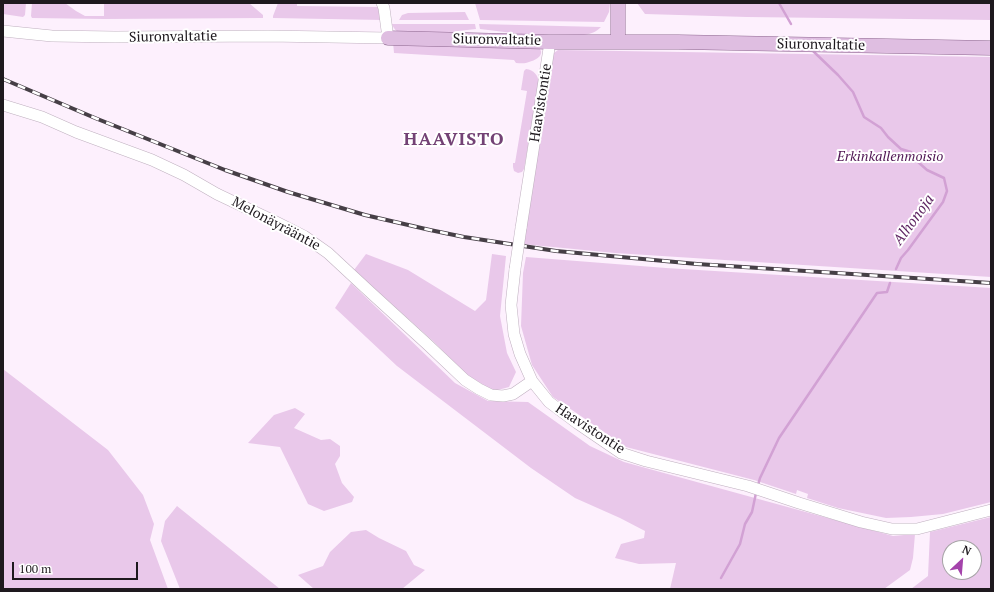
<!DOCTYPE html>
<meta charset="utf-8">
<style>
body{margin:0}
#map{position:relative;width:994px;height:592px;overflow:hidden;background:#fdf0fd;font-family:"PT Serif",serif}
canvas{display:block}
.frame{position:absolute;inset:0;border:4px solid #1e191e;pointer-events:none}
.north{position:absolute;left:942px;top:540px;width:40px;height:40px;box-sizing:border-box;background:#fff;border:1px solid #a5a3a5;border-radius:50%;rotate:26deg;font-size:11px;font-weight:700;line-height:16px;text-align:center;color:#1e191e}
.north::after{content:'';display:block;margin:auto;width:14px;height:18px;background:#a443ab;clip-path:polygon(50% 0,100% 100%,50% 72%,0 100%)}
.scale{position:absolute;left:12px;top:562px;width:126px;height:18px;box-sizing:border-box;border:2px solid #1e191e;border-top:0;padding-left:5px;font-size:12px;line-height:14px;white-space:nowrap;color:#1e191e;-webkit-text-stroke:3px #fff;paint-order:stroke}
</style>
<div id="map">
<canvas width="994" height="592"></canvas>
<div class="frame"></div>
<div class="north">N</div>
<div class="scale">100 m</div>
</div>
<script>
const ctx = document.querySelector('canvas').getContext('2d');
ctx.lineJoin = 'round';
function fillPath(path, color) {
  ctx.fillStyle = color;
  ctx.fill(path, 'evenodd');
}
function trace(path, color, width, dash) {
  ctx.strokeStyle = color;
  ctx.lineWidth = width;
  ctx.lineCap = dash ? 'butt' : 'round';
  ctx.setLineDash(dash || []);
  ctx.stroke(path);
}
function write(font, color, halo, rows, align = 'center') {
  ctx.font = font + ' "PT Serif",serif';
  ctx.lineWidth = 4;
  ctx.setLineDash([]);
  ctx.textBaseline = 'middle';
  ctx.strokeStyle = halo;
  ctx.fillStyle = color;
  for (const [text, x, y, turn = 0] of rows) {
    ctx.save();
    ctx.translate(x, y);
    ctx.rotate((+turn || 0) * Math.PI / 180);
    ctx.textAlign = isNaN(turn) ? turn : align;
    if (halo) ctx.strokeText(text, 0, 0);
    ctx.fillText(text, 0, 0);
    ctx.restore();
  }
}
fillPath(new Path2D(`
 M3,3H26L25,15L23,17L3,14Z
 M32,3H65L76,11L85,16H104V3H249L263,15V18L104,19L32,18L31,16Z
 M278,3H297V6L380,7L383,20L273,18V16Z
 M475,3H610L609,12L604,22L480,20Z
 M637,3H991V20L747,17L645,14Z
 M465,12L469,20H399L402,15L408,13Z
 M392,24H475L476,29L458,31L451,33H400C396,31 394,29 392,24Z
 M479,24L601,27C596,32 591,34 584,35L521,34L480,29Z
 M393,42L538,47C546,54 537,60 529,62C525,64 520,63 516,63L514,60L394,53Z
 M558,50L991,57V277L615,253L522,244L551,58L554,53Z
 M526,69C534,70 538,75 539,83L524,169L522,172L518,173L514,171L513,167V163H515L527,91L521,90L524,71Z
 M366,254L408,270L475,311L486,300L492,254L506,256L500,316L507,353L516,372L509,387L494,391L468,376L433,341L354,270Z
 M526,257L666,268L991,288V502L943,514L911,517L886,518L838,508L807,498L808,494L797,490L796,494L754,480L626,447L553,397L532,365L521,326L523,273Z
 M351,283L455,383L488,401L528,402L590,446L624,462L893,536L915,534L913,558L910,570L884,589H670L676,563L639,564L615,558L621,544L644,538L645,531L620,518L575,498L531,468L397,366L335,308Z
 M3,369L108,450L143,495L154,524L150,540L168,589H3Z
 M295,408L305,414L294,428L321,440L330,439L340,446V456L335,464L342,483L354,497L352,502L324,511L308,504L280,447L248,443L274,415Z
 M177,506L280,589H180L161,541L165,521Z
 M991,517V589H911L928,576L930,532ZM950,548H974V572H950Z
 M366,530L379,538L406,551L414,565L425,570L402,589H314L298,575L323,566L330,552L351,532Z`), '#e9c8ea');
trace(new Path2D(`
 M779,3L791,24
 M813,51L838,75L853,92L864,117L881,128L888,137L901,149L911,152L918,162L927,170L944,178L947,191L943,202L908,250L901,258L896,269
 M758,485L760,478L779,438L877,293L887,292L890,283
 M721,578L740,544L745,524L752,512L756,493`), '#d2a1d4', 2.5);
const minor = new Path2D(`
 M3,31L52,36L115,37L268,36L388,38L384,8L382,3
 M3,105L42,117L76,132L152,160L184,175L217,194L276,222L304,236L328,253L370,292L427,344L465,380L479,389L491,395L503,396L513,394L532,381
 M521,228L550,42
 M515,269L511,305L514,334L520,354L532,381L549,402L577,423L621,453L646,461L748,486L799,503L861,522L892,529H917L991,510`);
const major = new Path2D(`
 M618,3V42
 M388,38L550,42H678L991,48`);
trace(minor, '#bfb0bf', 12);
trace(major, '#8e6890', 15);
trace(minor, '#fff', 11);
trace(major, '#dfbee1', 14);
const rail = new Path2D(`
 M3,79L95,118L225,170L288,192L365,215L430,230L464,237L556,251L697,264L991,283`);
trace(rail, '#463f46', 4);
trace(rail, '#fff', 2.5, [8]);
const minorBridge = new Path2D(`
 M515,269L521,228`);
trace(minorBridge, '#bfb0bf', 12, []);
trace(minorBridge, '#fff', 11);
write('14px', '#1e191e', '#fff', [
 ["Siuronvaltatie",173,37,-1],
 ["Siuronvaltatie",497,40,1],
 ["Siuronvaltatie",821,45,1],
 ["Haavistontie",541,103,-81],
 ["Melonäyrääntie",276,224,28],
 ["Haavistontie",590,429,33]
]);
write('italic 14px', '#501754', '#fff', [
 ["Erkinkallenmoisio",890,157]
]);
write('italic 15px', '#5e2562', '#fff', [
 ["Alhonoja",914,220,-54]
]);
ctx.letterSpacing = '1px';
write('bold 18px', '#734275', '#fff', [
 ["HAAVISTO",454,140]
]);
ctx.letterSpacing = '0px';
</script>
